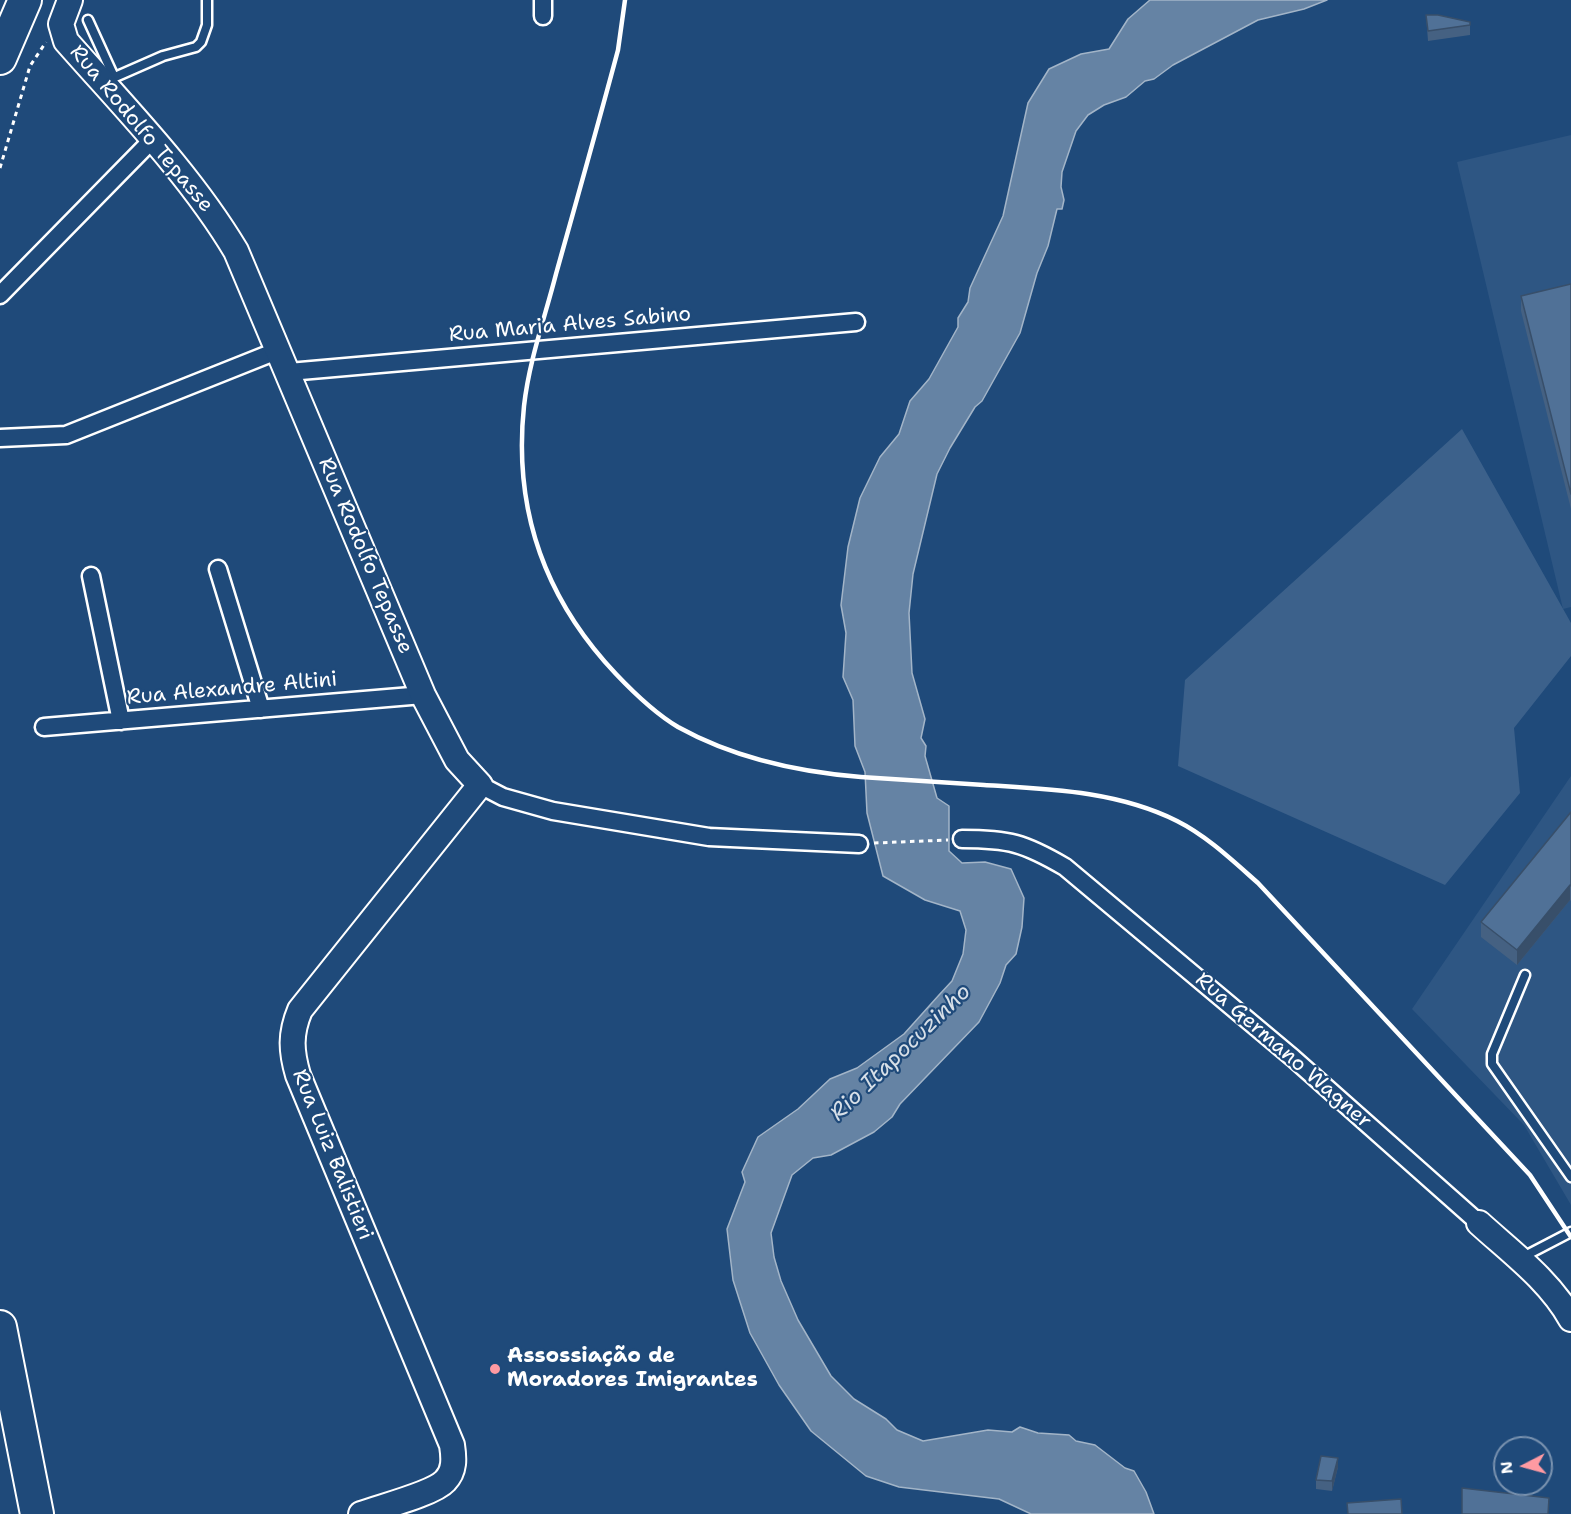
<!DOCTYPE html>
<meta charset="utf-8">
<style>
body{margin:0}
#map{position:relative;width:1571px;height:1514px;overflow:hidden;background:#1f4a7a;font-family:"Shantell Sans",sans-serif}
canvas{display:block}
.north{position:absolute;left:1493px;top:1436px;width:60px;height:60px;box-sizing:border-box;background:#1f4a7a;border:2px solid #7992af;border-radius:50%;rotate:264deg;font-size:16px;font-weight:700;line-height:24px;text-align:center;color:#fff}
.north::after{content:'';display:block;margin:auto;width:21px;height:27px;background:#ff9aa2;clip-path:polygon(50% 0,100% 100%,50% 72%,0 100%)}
</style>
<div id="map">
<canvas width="1571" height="1514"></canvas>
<div class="north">N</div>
</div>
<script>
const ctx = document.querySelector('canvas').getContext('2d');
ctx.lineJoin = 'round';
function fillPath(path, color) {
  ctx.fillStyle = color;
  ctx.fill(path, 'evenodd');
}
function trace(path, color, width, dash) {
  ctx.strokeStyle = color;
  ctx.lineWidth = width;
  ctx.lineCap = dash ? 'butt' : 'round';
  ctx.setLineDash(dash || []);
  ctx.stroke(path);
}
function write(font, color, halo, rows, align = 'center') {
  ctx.font = font + ' "Shantell Sans",sans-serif';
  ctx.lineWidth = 4.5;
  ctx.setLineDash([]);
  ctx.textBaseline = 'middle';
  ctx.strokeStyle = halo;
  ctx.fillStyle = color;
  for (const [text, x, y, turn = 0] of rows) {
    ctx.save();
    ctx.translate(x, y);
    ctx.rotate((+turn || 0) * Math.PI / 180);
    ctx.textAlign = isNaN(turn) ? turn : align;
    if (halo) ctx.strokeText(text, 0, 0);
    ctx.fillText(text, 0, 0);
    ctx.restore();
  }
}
fillPath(new Path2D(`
 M1571,135V607L1563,609L1457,162Z
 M1571,776V1205L1524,1125L1412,1009Z`), '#2e5683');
fillPath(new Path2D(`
 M1462,429L1571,623V656L1514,728L1520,793L1445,885L1178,766L1185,680Z`), '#3c618b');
const water = new Path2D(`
 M1150,0H1327L1304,9L1258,20L1173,65L1154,79L1145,81L1126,97L1104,105L1088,115L1076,131L1062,172L1061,187L1064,200L1062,209H1057L1048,246L1037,273L1020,333L982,401L975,407L950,448L937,474L913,574L909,613L912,673L925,719L921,738L926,746L925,756L937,798L949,806V851L962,863L985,862L1011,869L1024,898L1022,927L1016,954L1006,965L1000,983L979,1022L900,1104L892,1117L874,1132L831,1155L813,1158L792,1175L771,1233L774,1257L781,1281L798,1320L831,1376L854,1399L886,1419L897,1430L923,1441L988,1430L1012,1432L1020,1427L1038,1433L1069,1435L1076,1441L1095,1445L1125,1468L1134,1471L1146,1492L1154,1514H1031L999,1499L899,1487L866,1476L811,1431L779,1385L750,1333L733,1280L727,1229L745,1182L742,1172L758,1137L798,1109L830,1079L857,1068L904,1034L939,995L952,981L963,954L966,930L960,911L925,900L883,876L867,813L865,772L855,746L853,700L843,677L846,633L841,605L848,547L860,498L880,457L899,434L910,401L929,379L958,327V318L968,302L970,288L1003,216L1028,103L1049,69L1081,54L1109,49L1128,19Z`);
fillPath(water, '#6583a4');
trace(water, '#a3b5c8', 1.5);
const lane = new Path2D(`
 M88,20L114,77
 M106,81L163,56L196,47L201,42L207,25V0
 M1525,975L1492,1054V1064L1571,1177
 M1521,1258L1571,1232`);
const street = new Path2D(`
 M543,0V16
 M0,295L153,139
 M289,372L856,322
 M0,438L66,435L279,350
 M218,569L261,709
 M91,576L121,721
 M44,727L423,695
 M480,785L503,797L553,811L709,837L859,844
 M962,839C1009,839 1024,843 1065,867L1293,1058L1479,1223`);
const secondary = new Path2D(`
 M70,0L61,24L66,41C125,108 190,174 236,251L423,695L457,760L480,785L300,1010C290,1034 291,1051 298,1075L452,1445C454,1458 455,1471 445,1481C433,1494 380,1507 361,1514
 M1479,1223C1512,1253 1549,1280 1571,1319`);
const highway = new Path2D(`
 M0,58L25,0
 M0,1327L37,1514`);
trace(lane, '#fff', 13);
trace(street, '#fff', 21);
trace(secondary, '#fff', 28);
trace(highway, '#fff', 36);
trace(new Path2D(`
 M0,168L30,66L46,42
 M874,843L948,840`), '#fff', 3, [4.5, 4.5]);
trace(lane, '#1f4a7a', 8);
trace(street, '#1f4a7a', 16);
trace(secondary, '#1f4a7a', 24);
trace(highway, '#1f4a7a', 32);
trace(new Path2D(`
 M625,0L618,50C598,125 577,199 556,274C545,317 529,361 524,406C513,510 545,599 616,674C634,693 656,714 678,727C734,758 798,772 861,777C902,780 943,782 984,785C1049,789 1117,791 1177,821C1207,836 1233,861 1258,883L1530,1175L1571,1237`), '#fff', 4.5);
fillPath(new Path2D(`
 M1426,15L1470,22V35L1428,41Z
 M1571,284V509L1521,311V296Z
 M1571,812V901L1570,900L1517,965L1481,937V922Z
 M1338,1467L1332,1491L1316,1489V1480Z`), '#456182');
fillPath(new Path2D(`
 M1570,885V900L1517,965V950Z
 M1338,1458V1467L1332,1491V1481Z`), '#384f6a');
const building = new Path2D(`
 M1426,15H1438L1470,22V25L1428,31Z
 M1571,284V494L1521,296Z
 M1571,812V886L1570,885L1517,950L1481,922Z
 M1321,1456L1338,1458L1332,1481L1316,1480Z
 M1462,1488L1549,1498L1548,1514H1462Z
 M1401,1499L1402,1514H1348L1347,1503Z`);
fillPath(building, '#507197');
trace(building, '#384f6a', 1.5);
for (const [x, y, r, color] of [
 [495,1369,6,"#ff9aa2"]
]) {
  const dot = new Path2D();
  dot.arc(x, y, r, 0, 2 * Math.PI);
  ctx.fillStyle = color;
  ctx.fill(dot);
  trace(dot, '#1f4a7a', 2);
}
write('21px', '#fff', '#1f4a7a', [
 ["Rua Rodolfo Tepasse",141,129,50],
 ["Rua Maria Alves Sabino",570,325,-5],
 ["Rua Rodolfo Tepasse",365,556,67],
 ["Rua Alexandre Altini",232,689,-5],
 ["Rua Germano Wagner",1283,1051,41],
 ["Rua Luiz Balistieri",332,1155,68]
]);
write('bold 21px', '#fff', '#1f4a7a', [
 ["Assossiação de",507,1357],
 ["Moradores Imigrantes",507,1381]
], 'left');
write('italic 22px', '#d8e0e8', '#1f4a7a', [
 ["Rio Itapocuzinho",901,1053,-44]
]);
</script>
